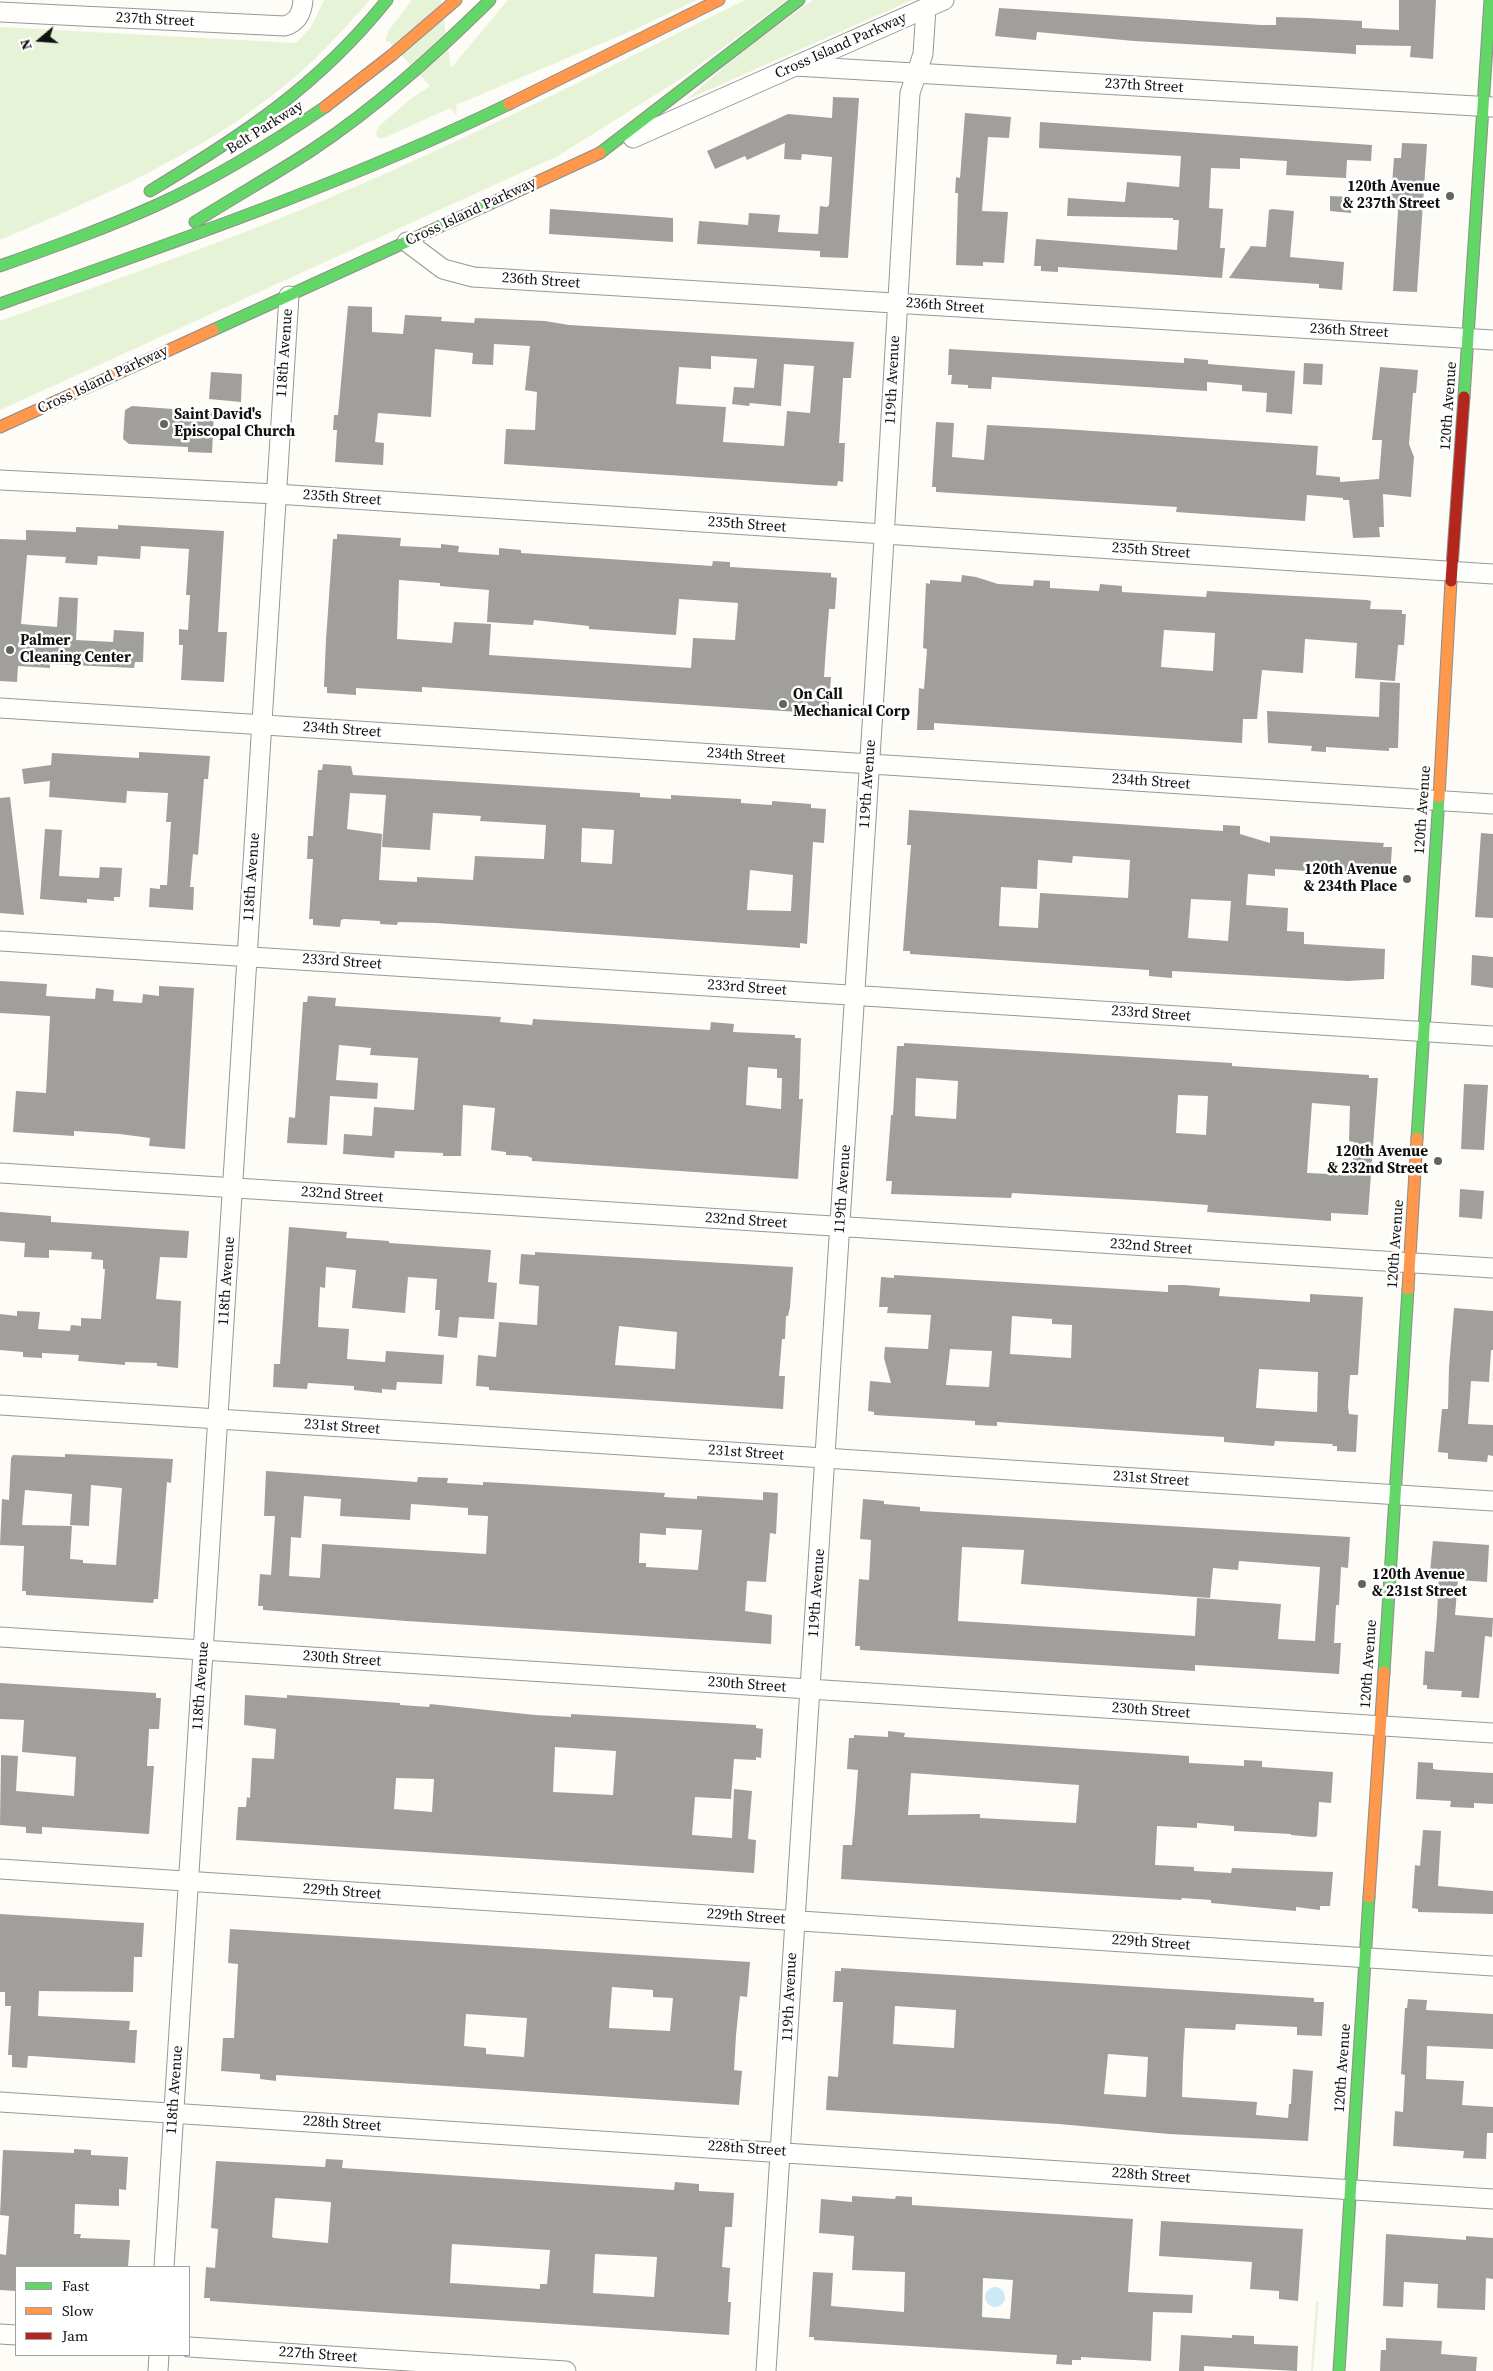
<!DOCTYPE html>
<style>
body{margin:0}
#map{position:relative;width:1493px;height:2371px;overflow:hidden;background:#fdfcf7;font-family:"Source Serif 4",serif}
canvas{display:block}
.legend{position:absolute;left:15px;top:2266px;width:175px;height:90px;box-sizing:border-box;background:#fff;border:1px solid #a0a0a0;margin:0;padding:6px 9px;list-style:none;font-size:15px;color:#111}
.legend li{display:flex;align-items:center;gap:10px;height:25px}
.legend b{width:25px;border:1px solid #a0a0a0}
.north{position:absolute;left:15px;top:15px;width:50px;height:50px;-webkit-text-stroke:4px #fff;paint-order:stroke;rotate:252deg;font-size:14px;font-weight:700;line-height:20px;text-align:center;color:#111}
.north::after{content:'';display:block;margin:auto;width:18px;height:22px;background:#111;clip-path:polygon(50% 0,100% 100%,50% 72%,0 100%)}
</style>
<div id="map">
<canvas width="1493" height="2371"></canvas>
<ul class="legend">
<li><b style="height:6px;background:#63d668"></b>Fast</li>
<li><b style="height:6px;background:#ff974d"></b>Slow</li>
<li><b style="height:6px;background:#b3261e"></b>Jam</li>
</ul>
<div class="north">N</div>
</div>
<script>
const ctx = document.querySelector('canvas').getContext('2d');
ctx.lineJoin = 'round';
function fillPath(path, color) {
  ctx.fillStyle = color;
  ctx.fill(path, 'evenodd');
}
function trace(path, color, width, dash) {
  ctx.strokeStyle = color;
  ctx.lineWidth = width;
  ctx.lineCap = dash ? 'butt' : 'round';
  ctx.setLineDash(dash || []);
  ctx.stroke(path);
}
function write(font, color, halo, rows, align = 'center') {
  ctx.font = font + ' "Source Serif 4",serif';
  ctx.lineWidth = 5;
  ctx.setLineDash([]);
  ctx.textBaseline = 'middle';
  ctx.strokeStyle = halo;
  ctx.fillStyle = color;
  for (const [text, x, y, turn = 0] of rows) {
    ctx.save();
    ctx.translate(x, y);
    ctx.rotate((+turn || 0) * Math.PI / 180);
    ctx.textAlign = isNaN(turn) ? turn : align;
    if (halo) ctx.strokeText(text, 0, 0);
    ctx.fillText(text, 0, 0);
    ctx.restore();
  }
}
fillPath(new Path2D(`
 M324,0H370C344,29 318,58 288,83C202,154 101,197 0,240V27L296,43L311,27Z
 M412,0H441L451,68L508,0H697L636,29L456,105L457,116L450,108L382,139L377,137L376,132L379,126L412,98L430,86L390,43L385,40L389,30Z
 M745,0H787L682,78L558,156L0,410V321C112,280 227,242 336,195C475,136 610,66 745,0Z
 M813,0H912L686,100L744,50Z
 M1316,2302H1319L1313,2371H1311Z`), '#e7f3d7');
fillPath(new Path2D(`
 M985 2297a10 10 0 1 1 20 0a10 10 0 1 1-20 0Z`), '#cde8f7');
fillPath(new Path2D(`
 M1399,0H1436L1433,59L1410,57L1411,46L1356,45V54L1134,41L1037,32L1036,40L995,36L999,8L1261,25H1276V17L1308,18L1362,21V28L1399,30Z
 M833,97L859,98L848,258L820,257V251L697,244L699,221L748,225L749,213L780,215L778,232L818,234L820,206L827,207L829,205L832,157L802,154L801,160L784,159L785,143L747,160L745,156L715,169L707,151L788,114L832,118Z
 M965,113L1011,117L1009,138L988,137L982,211L1008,212L1004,263L983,262V266L956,265L958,193H955L956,177L960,178Z
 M1040,122L1372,145L1371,161L1347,160L1346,178L1286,175L1287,161L1240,158V169L1211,168L1209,208L1223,209L1220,248H1225L1222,278L1058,267V272L1041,271V266H1034L1036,239L1177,250L1179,220H1173V218L1067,216L1068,198L1125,202L1127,182L1179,187L1181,156L1039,148Z
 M1402,143L1427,144L1417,292L1393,291L1398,210H1390L1394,158H1401Z
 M1330,196L1352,197L1351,213L1330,211Z
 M550,209L673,218V242L549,234Z
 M1272,209L1294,211L1290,257L1344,262L1342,290L1319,288V284L1229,278L1251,246L1266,247L1269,210Z
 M348,306L372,307V332L403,334L405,315L442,317L441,321L474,323L475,318L545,321L569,325L854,342L851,378H843L839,443H845L843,482L838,481L837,486L818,485L504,464L506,429L535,430L537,392L525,390L530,346L494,344L493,365L472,364L473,353L435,349L431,417L378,413L375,442L384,443L383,465L335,462L337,430H333L334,415H338ZM711,356L757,359L754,388L734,387L732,404L749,406L750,403L781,406L784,364L814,366L810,413L787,411L784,446L723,442L726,407L676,404L679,367L711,369Z
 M949,349L1184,363V358L1208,360V364L1295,371L1292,414L1266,412L1267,393L1242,391V385L1207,382V391L992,377L991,389L968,388V385L951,384L952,375H948Z
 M1304,363L1323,364L1322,385L1303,384Z
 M1380,367L1418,370L1416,393H1413L1409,444L1414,457L1411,497L1383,494L1384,527H1379L1380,537L1353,538L1349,500H1343V498L1307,495L1305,521L1176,512L1177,507L936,492V487H932L936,422L954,423L952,457L984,460L987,425L1063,429L1318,446L1316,475L1340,477V482L1379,479L1382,440H1372Z
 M211,372L242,374L241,402L209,399Z
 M132,406L214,412L212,453L188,452V447L129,444L123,439L125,410Z
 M118,525L224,531L218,632H227L224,682L181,680L183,645H179V629L188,630L190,595H186L189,549L141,546L140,559L98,556L97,565L65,563L66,557L27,555L21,624L57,627L59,597L78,598L76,640L113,642L114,630L144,632L143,662H135L134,668L50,664V668L18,666L17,682L0,681V539L26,540V530L76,532V527L118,529Z
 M337,534L401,538L400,546L441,548V544L459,546L458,552L499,555V548L521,550V553L712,566L713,561L730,562V567L831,573V577L837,578L835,609H829L826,647L824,677H831L828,714L422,687V692L356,688V695L327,693V687H324L326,640L333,539H337ZM399,580L440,583V586L489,590L487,622L533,625L534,620L589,626V629L676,635L679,599L738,603L735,640L693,638L691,668L489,655L491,624L454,622L452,643L397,639Z
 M962,575L976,577L998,584L1033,586L1034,580L1050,581V588L1099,591L1100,584L1122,586V592L1172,595L1206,597L1207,591L1367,600L1371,601L1370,609L1402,610V614H1406L1404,645H1398L1395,681L1355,678L1357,643L1305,639L1303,673L1262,670L1257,719H1243L1242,743L934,723V730H917L919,688L924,689L927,649L923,648L926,583L930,584V580L961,582ZM1164,630L1215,633L1213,671L1161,667Z
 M1380,682L1400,683L1398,748H1389V751L1326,747V752L1311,751L1312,746L1268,743L1267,711L1379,717Z
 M139,752L210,756L208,779H204L198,855L193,854L190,887H194L193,910L149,907L150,888L160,889V885H167L171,822H166L168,793L127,791L126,803L49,797L50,781L24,784L22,769L51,765L52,753L139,758Z
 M323,764L351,766L353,775L640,793V797L671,799V795L741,799V803L772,805V801L811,804V808L826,809L824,843L813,842L807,944L800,943V948L436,923L398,922L397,925L380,924V921L344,919L341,920L340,927L313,925V919H309L313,859H307L308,836H313L318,770H322ZM350,793L386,795L382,847L430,850L433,813L481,816L480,821L546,825L544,859L475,856L473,880L417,877V882L379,880L382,834L347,829ZM582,828L614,830L612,864L581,862ZM750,870L793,875L791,911L747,910Z
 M10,797L24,915L0,913V798Z
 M909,810L1223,831V825L1240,826V834L1270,843V836L1384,843L1383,847H1392L1390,876L1275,869V876L1248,874L1246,905L1288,908L1287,931L1304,932V944L1385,949L1384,979L1348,981L1172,971V978L1149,976V970L910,954V951H903L911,845H907ZM1073,856L1130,860L1128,898L1040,893L1038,928L999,926L1001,887L1037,889L1038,860L1072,863ZM1191,899L1231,901L1228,941L1188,938Z
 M45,829L62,830L59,876L99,878L100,867L122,868L120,897H114V901L87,899V903L40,899Z
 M1481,833L1493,834V918L1475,917Z
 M1472,955L1493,957V988L1471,985Z
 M0,981L47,984L46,996L95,999L96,988L114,990L113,1001L142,1003L143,994L159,996V986L194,988L185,1149L149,1146L150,1138L120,1134L74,1131V1136L13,1132L16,1091L46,1093L50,1016L0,1013Z
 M308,996L336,998L335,1006L501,1017L500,1022L532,1025L533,1019L710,1030L711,1022L734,1024L733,1032L795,1035V1038H801L799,1099H803L798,1179L532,1161V1158L527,1156L506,1155V1152L491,1150L495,1108L463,1105L461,1156H443V1153L395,1151L394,1158L343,1154L344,1134L372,1136L374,1107L414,1110L418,1058L370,1055L371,1048L339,1045L336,1080L378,1083L377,1099L330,1096L327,1145L287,1143L289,1117L295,1118L303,1002H307ZM748,1067L777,1069V1078H782L781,1109L746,1105Z
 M904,1043L1232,1063V1066L1369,1075V1078H1378L1368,1215L1331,1213V1221L1207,1212L1208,1205L1153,1201L1012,1193L1011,1198L891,1194L892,1181H886L891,1115H893L897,1046H904ZM916,1078L958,1081L956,1119L915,1116ZM1178,1095L1208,1096L1206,1135L1176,1133ZM1312,1103L1350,1106L1349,1141L1354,1142L1352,1175L1307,1173Z
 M1464,1084L1488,1085L1484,1150L1461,1149Z
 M1460,1189L1484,1191L1482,1219L1459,1217Z
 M0,1212L51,1216V1222L189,1231L187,1258L160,1257L156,1299L181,1301L178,1368L157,1366V1363L125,1362V1365L78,1361L79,1355L42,1353V1358L23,1357V1352L0,1350V1314L17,1316V1311L40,1312L38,1329L70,1331L71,1325L81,1326V1318L101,1319L105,1269H103V1260L91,1259L92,1252L49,1250V1258L24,1257L25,1243L0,1241Z
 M289,1227L347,1232L346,1238L389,1241V1243L491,1250L488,1282L497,1283L494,1319L459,1317L457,1338L438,1336L440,1310H435L437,1279L408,1277L405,1313L352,1308L356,1270L326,1267L325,1288L320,1287L318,1327L349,1329L347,1359L385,1362L386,1351L444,1355L442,1384L397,1382L396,1390L382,1389V1393L354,1390V1386L308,1383L307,1389L273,1387L274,1364H280Z
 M535,1252L793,1267L790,1307L788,1316H786L785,1339H782L779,1376H785L783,1409L489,1390V1387L476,1386L478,1355L496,1357L499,1322L537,1325L539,1286L519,1284L521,1254L535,1255ZM619,1326L677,1332L675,1369L615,1365Z
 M894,1275L1168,1292V1285H1184L1220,1288L1219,1296L1310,1302V1294L1363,1297L1358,1375H1350L1348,1406L1349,1414L1358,1415L1356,1452L1337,1451V1446H1332L1333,1444L1275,1441L1274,1446L1224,1442V1437L1192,1435L997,1422V1426L975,1425V1421L874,1415V1412L868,1411L870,1381L891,1383L884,1358L885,1347L928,1349L931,1315L887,1313L888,1307H879L881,1277L894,1278ZM1012,1316L1052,1319V1324L1072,1325L1071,1358L1010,1354ZM950,1349L992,1351L989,1387L946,1385ZM1259,1369L1318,1372L1317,1412L1256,1408Z
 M1454,1308L1493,1311V1350H1491L1489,1382L1471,1381L1468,1424L1493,1425V1456L1488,1455L1487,1462L1448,1459V1453L1438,1452L1442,1409H1448L1449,1367Z
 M65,1454L173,1459L171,1483L167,1482L158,1599H154L153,1603L26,1595V1591H22L24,1546L0,1545L2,1499L9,1500L11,1458L13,1455L65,1457ZM91,1485L122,1488L116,1565L83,1563V1560L70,1559L72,1526L22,1525L25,1490L72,1494L70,1525L89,1526Z
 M266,1471L417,1482L418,1477L448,1478L447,1483L483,1485V1482L504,1483L665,1493L664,1497L680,1498L697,1499V1496L763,1500V1492L778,1493L776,1534L770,1533L766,1582L747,1581L745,1611L772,1615L771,1644L406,1621L263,1610V1606H258L260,1574L271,1575L275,1516H264ZM304,1496L341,1499L340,1516L410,1520L411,1504L468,1508V1515L488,1516L486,1554L322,1544L320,1578L289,1576L291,1537L301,1538ZM666,1528L702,1530L698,1570L646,1567V1563H639L640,1533L666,1535Z
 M863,1499L884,1501V1504L920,1507V1511L1350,1537L1348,1568L1341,1567L1339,1605H1336L1334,1643H1341L1339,1674L1195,1665V1671L860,1650V1646H855L859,1579L869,1580L871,1540L860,1539ZM962,1547L1024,1550L1021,1584L1210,1598L1213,1568L1238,1570L1239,1561L1320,1567L1315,1641L1278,1639L1281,1604L1197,1598L1195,1636L958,1621Z
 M1433,1541L1489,1545L1487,1582L1458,1580L1455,1615L1493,1618L1492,1637L1485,1636L1479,1698L1461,1697L1462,1691L1427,1689V1685H1423L1425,1651L1434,1652L1437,1615L1439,1573L1430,1572Z
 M0,1683L156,1693V1698H161L159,1729H149L147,1766H154L149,1834L42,1827V1834L26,1833V1827L0,1825L1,1755L18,1756L16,1791L74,1796L76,1757L22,1752L24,1720L0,1719Z
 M245,1695L287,1698V1695L400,1703V1705L429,1707L430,1704L535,1715L571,1717V1714L756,1725V1728L763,1729L761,1758L756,1757V1760L734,1759L731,1799L695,1797L692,1835L732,1838L734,1789L752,1791L748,1839L756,1840L754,1873L236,1840L238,1807H246L247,1797L250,1798L252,1758L274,1759L276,1729L244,1725ZM555,1747L616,1751L613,1795L553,1792ZM396,1778L434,1779L432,1812L394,1809Z
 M888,1731L905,1733L904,1737L1189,1756V1763L1244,1766V1760L1262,1761V1767L1333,1772L1331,1803L1319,1802L1317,1836L1314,1837L1291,1835V1834L1234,1831V1826L1197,1823V1828L1157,1826L1155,1865L1194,1867V1871L1231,1873L1232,1868L1333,1872L1330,1906H1320V1910L1296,1907V1911L1211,1903V1900L1182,1898L1181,1900L841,1879L843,1845H852L855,1812L858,1770L847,1769L849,1738H854V1735L888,1737ZM911,1773L1079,1785L1076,1823L980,1818V1814L908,1815Z
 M1418,1762L1433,1763V1769L1440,1770L1493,1773V1804L1474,1803V1808L1450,1807L1451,1801L1416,1799Z
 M1423,1830L1441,1831L1438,1886L1493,1891V1914L1418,1912V1909L1412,1908L1415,1865L1420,1866Z
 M0,1914L144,1923L142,1957H134L133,1992L39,1991L38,2016L130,2021L129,2030H137L135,2063L32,2056H28L27,2068L12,2067V2055H8L11,2006H5V1992H0Z
 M230,1929L750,1962L747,1997L740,1996L736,2035L734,2070L742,2071L739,2105L276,2075V2081L260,2079V2074L221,2071L223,2038H234L238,1964L228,1963ZM612,1987L653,1990V1997L673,1998L670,2031L609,2028ZM466,2014L527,2018L524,2057L486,2054V2048L464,2046Z
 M841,1968L1314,1998V2002H1324L1322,2036L1297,2035V2027L1236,2024L1235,2030L1185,2028L1183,2063L1182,2097L1257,2102L1256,2115L1288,2118L1289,2104H1291L1293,2069L1313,2071L1308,2141L1169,2134L1059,2124L826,2110L828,2076L838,2077L843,2002H833L835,1971H841ZM895,2006L956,2010L954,2048L893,2044ZM1108,2054L1148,2057L1146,2097L1104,2094Z
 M1408,1999L1427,2000L1426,2010L1493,2014V2049L1427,2046L1426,2079L1464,2081L1462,2105L1493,2107V2133H1487L1486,2159L1463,2158L1464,2151L1393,2146L1395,2111L1403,2112L1405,2075L1401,2074L1405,2008H1407Z
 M74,2149L91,2150V2155L128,2157L126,2190L119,2189V2206L75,2204L74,2234H81L80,2238L130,2240L128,2267H16V2291L0,2290V2254L6,2255L9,2216L0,2215L3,2150L74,2153Z
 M326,2159L343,2160L342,2168L674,2190L675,2182L699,2184V2191L734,2193L732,2227H725L722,2267L730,2268L728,2302H731L729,2335L280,2306L210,2301V2298H204L206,2267L215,2268L218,2229L211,2228L216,2161L325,2167ZM275,2198L331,2202L328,2243L274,2238L272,2237ZM452,2244L550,2250L547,2284H540V2289L450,2283ZM595,2254L657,2257L654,2297L593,2293Z
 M852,2196L895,2199L896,2196L912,2197V2205L1133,2219L1128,2292L1193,2295L1192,2313L1153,2312L1151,2361L1081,2357V2360H1072V2365L1056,2364L1057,2355L814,2340V2337H809L813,2272L833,2273L831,2306L904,2312L905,2272L852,2270L854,2236L819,2233L821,2199L852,2202ZM983,2278L1013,2280L1010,2319L982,2317Z
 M1161,2221L1303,2229L1298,2301L1279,2299V2291L1250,2289L1252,2262L1159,2256Z
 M1386,2234L1466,2240V2236L1493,2238V2279L1486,2278L1485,2310L1437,2308L1438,2284L1404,2282L1403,2307L1383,2306Z
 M1181,2335L1232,2338V2335L1254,2336V2344L1298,2346L1297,2371L1204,2366V2371H1179Z
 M1386,2338L1442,2341L1441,2354L1477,2357L1476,2371H1380L1381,2350H1386Z`), '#a19f9c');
const street = new Path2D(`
 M0,12L285,26C298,22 302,13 303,0
 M795,66L1493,107
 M633,138L944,0
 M407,242L443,269L473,277L1493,340
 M0,480L276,494L1493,574
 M0,708L1493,804
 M0,941L1493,1036
 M0,1173L1493,1268
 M0,1405L1493,1501
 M0,1637L1493,1733
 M0,1869L1493,1966
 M0,2102L1493,2199
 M164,2267L289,296
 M0,2334L16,2335
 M189,2347L566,2371
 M158,2371L159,2355
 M766,2371L883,555L910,93L923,54L926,8`);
const fast = new Path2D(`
 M600,153L799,0
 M150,191C243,135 318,86 387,0
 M195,222C234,197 274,175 312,150C377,107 435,54 490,0
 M0,266C53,247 106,228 157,205C216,178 271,144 325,107
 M0,304C172,243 344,184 509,104
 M213,330L509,195
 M1464,397L1490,0
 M1417,1138L1439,797
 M1384,1672L1408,1289
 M1339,2371L1369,1897`);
const slow = new Path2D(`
 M509,104L719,0
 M325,107L392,55L456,0
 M509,195L600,153
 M0,427L213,330
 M1439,797L1451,581
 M1408,1289L1417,1138
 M1369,1897L1384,1672`);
const jam = new Path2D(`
 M1451,581L1464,397`);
trace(street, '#979795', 21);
trace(fast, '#8e8d8b', 13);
trace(slow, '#8e8d8b', 13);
trace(jam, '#8e8d8b', 13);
trace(street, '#fffffe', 19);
trace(fast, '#63d668', 11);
trace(slow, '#ff974d', 11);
trace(jam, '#b3261e', 11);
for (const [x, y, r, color] of [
 [1450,196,5,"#646362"],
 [164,424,5,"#646362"],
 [10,650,5,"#646362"],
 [783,704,5,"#646362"],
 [1407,879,5,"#646362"],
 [1438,1161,5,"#646362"],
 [1362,1584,5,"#646362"]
]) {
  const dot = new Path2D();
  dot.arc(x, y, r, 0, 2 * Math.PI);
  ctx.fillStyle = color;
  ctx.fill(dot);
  trace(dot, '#fff', 2);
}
write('15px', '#111', '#fff', [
 ["237th Street",155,20,3],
 ["Cross Island Parkway",841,46,-24],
 ["237th Street",1144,86,3],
 ["Belt Parkway",265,128,-32],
 ["Cross Island Parkway",471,212,-25],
 ["236th Street",541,281,4],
 ["236th Street",945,306,4],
 ["236th Street",1349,331,3],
 ["118th Avenue",285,353,-86],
 ["Cross Island Parkway",103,380,-25],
 ["119th Avenue",893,380,-87],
 ["120th Avenue",1449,406,-86],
 ["235th Street",342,498,4],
 ["235th Street",747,525,4],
 ["235th Street",1151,551,4],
 ["234th Street",342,730,4],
 ["234th Street",746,756,4],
 ["234th Street",1151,782,4],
 ["119th Avenue",868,784,-86],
 ["120th Avenue",1423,810,-86],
 ["118th Avenue",252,877,-86],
 ["233rd Street",342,962,4],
 ["233rd Street",747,988,4],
 ["233rd Street",1151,1014,4],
 ["119th Avenue",843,1189,-86],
 ["232nd Street",342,1195,4],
 ["232nd Street",746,1221,4],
 ["120th Avenue",1396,1244,-86],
 ["232nd Street",1151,1247,4],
 ["118th Avenue",227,1281,-86],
 ["231st Street",342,1427,4],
 ["231st Street",746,1453,4],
 ["231st Street",1151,1479,4],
 ["119th Avenue",817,1593,-86],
 ["230th Street",342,1659,4],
 ["120th Avenue",1369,1664,-86],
 ["230th Street",747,1685,4],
 ["118th Avenue",201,1686,-86],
 ["230th Street",1151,1711,4],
 ["229th Street",342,1892,4],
 ["229th Street",746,1917,4],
 ["229th Street",1151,1943,4],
 ["119th Avenue",790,1997,-87],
 ["120th Avenue",1343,2068,-86],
 ["118th Avenue",175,2090,-86],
 ["228th Street",342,2124,4],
 ["228th Street",747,2149,4],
 ["228th Street",1151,2176,4],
 ["227th Street",318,2355,4]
]);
write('bold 15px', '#111', '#fff', [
 ["120th Avenue",1440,187,"right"],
 ["& 237th Street",1440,204,"right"],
 ["Saint David's",174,415],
 ["Episcopal Church",174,432],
 ["Palmer",20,641],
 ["Cleaning Center",20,658],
 ["On Call",793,695],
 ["Mechanical Corp",793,712],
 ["120th Avenue",1397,870,"right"],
 ["& 234th Place",1397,887,"right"],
 ["120th Avenue",1428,1152,"right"],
 ["& 232nd Street",1428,1169,"right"],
 ["120th Avenue",1372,1575],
 ["& 231st Street",1372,1592]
], 'left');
</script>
